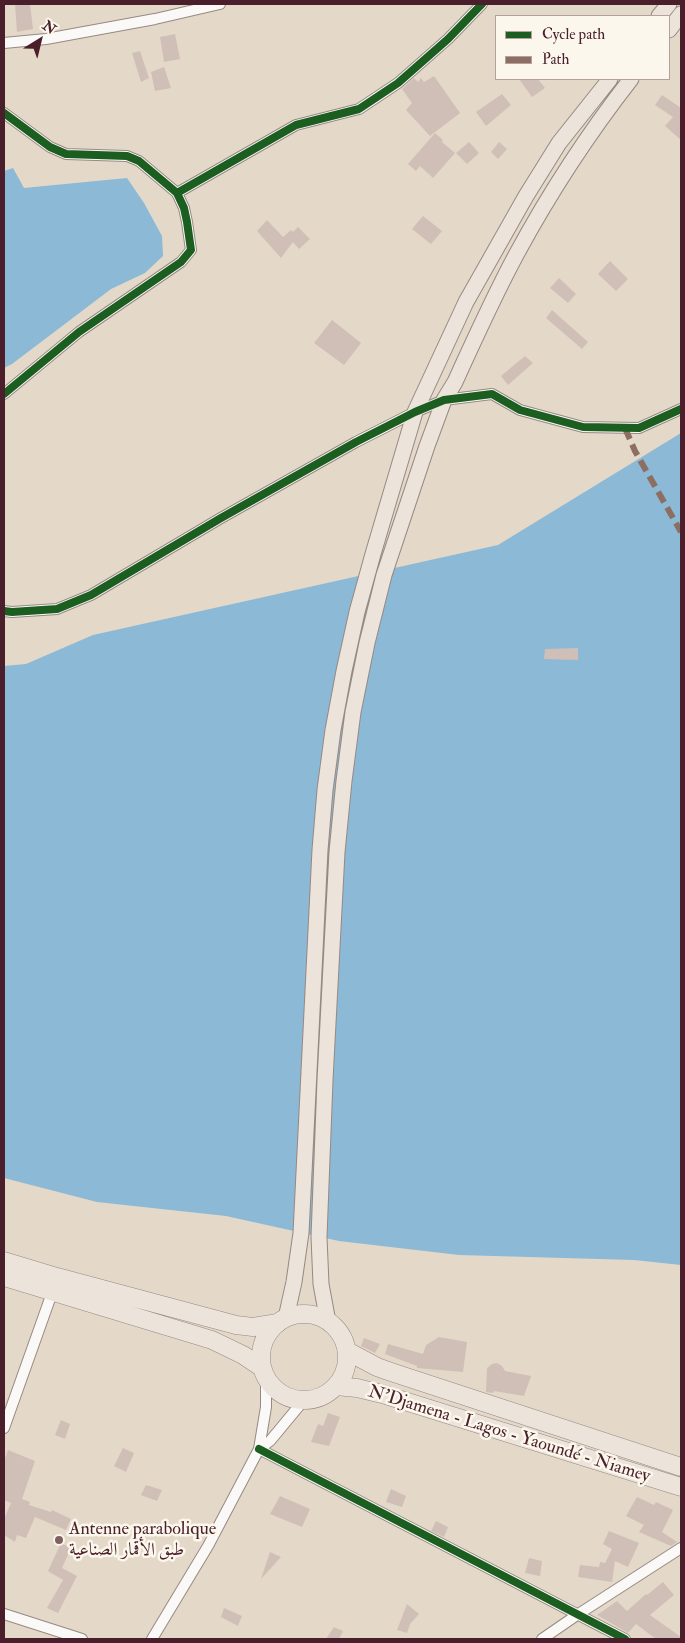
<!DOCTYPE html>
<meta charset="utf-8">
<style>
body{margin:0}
#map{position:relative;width:685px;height:1643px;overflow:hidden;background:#e4d8c8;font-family:"IM FELL Double Pica",serif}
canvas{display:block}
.frame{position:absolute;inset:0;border:5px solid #4a1f2b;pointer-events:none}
.legend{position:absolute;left:495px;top:15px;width:175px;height:65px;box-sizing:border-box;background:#fbf7ec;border:1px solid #b4a19f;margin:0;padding:6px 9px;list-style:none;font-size:15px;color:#4a1f2b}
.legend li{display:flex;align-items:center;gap:10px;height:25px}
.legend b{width:25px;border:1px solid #b4a19f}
.north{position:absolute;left:15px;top:15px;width:50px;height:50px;-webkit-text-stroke:4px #fbf7ec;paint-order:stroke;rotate:36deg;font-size:14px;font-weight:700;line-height:20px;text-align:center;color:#4a1f2b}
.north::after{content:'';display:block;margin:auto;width:18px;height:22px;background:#4a1f2b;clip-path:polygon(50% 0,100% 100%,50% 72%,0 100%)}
</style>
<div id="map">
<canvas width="685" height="1643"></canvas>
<div class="frame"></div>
<ul class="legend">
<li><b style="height:6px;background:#1b5e20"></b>Cycle path</li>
<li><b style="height:6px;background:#8d6e63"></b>Path</li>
</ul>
<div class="north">N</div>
</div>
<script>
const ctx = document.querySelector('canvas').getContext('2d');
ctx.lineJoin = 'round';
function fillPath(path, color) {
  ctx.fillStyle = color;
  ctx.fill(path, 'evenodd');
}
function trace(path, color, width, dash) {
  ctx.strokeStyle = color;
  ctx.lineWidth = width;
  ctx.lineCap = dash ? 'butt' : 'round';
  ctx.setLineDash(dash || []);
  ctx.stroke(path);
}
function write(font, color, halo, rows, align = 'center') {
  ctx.font = font + ' "IM FELL Double Pica",Amiri,serif';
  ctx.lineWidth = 5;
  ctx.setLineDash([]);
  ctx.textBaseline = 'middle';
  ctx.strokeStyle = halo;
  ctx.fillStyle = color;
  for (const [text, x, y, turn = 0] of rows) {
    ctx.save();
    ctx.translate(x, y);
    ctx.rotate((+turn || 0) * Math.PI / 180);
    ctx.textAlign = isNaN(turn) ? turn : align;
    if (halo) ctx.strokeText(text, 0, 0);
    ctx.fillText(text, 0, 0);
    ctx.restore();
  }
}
fillPath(new Path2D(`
 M13,168L24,188L127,178L144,203L162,236L163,256L145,273L111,289L12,364L4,368V171Z
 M681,433V1265L634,1260L459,1255L339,1241L226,1216L97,1202L4,1178V666L26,664L93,635L498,545Z`), '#8bb9d6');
fillPath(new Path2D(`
 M15,4H30L33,29L17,32Z
 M175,34L180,59L164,62L160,37Z
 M140,51L149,78L141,82L132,53Z
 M164,67L171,88L155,91L151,72Z
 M434,76L460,113L430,136L406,110L412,103L402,89L414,78L418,82L421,78L424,82Z
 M519,79H538L545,88L532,97Z
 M502,94L511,105L486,126L476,112Z
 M662,95L681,108V140L665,126L673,117L655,105Z
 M435,133L443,140L442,142L455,153L433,178L420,166L416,171L408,164Z
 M469,142L479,153L467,164L456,153Z
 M499,142L507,149L498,159L491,152Z
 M423,216L442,231L431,244L412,229Z
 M267,220L283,237L291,230L293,232L298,227L310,239L299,249L293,242L281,258L257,231Z
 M610,261L628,279L616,291L598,274Z
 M559,278L576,294L568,303L550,288Z
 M552,310L588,342L582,349L546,318Z
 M332,320L361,343L344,365L314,343Z
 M525,356L533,363L508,385L501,376Z
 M578,648V660L544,659L545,649Z
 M439,1337L467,1342L463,1372L417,1368V1366L385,1354L388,1344L423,1354L426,1345Z
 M364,1338L380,1344L375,1353L361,1346Z
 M497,1363L502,1366L505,1371L531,1376L524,1396L494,1391L493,1393L486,1392L487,1368L492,1364Z
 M328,1413L340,1417L329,1446L311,1442L318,1424L323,1426Z
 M61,1420L70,1424L65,1439L55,1435Z
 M123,1448L134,1453L126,1472L114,1466Z
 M8,1450L35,1461L22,1499L30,1502L29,1505L51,1512L52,1510L71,1519L66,1530L35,1517L26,1538L17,1535L15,1542L4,1535V1519L11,1503L4,1500V1461Z
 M146,1485L162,1490L157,1501L141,1495Z
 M391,1489L406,1496L402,1507L386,1502Z
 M280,1496L310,1509L302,1527L270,1514Z
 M637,1497L654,1505L656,1502L673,1510L662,1532L677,1542L671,1546L639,1532L644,1525L626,1516Z
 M436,1521L448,1527L444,1537L431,1531Z
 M609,1531L639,1543L628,1567L615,1561L612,1582L578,1577L580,1565L599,1567L600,1562L605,1563L612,1549L603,1544Z
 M61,1543L71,1548L62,1568L77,1576L58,1613L47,1608L63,1580L48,1571Z
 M270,1552L281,1557L261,1579Z
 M529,1558L542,1561L540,1576L525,1573Z
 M663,1582L674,1595L650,1615L681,1637V1639H656L636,1624L628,1633L597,1615L617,1601L627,1611L646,1594L647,1595Z
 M407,1604L419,1614L410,1624L407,1633L397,1630Z
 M224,1608L242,1616L238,1626L221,1617Z
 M334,1627L343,1631L339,1639H326Z`), '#d0bfb6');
const street = new Path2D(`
 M4,43L46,39L155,19L220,4
 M4,113L50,147L66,154L127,156L139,161L177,193L184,208L187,222L191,250L181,262L79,332L4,394
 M177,193L296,125L359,109L398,83L448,39L482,4
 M4,611L12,612L57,609L91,595L221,518L356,442L415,412L444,400L492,394L520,410L583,427L639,428L681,409
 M4,1428L52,1293
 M259,1449L625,1639
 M259,1449L270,1441L304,1400
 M4,1614L82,1639
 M152,1639L208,1546L259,1449L266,1407V1379
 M542,1639L577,1615L681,1548`);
const primary = new Path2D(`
 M659,16L669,4
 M669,30L681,14
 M286,1318L294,1282L301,1233L320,850L325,790L333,730L344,671L357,612L373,554L415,412L466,302L526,196L559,143L610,79
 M328,1322L321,1284L319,1237L325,1080L337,852L344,781L353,712L367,643L384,575L427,446L444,400L455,382C474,340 494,296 516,255C549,194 588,134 631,79`);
const highway = new Path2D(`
 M4,1261L57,1277L236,1325L253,1327L278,1323
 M4,1277L212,1340L243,1355L261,1367
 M261 1357a43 43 0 1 1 86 0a43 43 0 1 1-86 0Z
 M347,1351L377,1367L391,1372L681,1467
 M336,1386L357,1388L382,1394L681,1487`);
trace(street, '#968983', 12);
trace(primary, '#968983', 17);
trace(highway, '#968983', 19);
trace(street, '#fbf9f7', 10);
trace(primary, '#ece3da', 15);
trace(highway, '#ece3da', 18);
trace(new Path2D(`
 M625,428L635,451L681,532`), '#8d6e63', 6, [12, 6]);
trace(new Path2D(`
 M4,113L50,147L66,154L127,156L139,161L177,193L184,208L187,222L191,250L181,262L79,332L4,394
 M177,193L296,125L359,109L398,83L448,39L482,4
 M4,611L12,612L57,609L91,595L221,518L356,442L415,412L444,400L492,394L520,410L583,427L639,428L681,409
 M259,1449L625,1639`), '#1b5e20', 8);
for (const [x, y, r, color] of [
 [59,1540,5,"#806062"]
]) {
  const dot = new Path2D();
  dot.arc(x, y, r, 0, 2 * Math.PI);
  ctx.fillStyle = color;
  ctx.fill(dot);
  trace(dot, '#fbf7ec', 2);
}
write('18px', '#4a1f2b', '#fbf7ec', [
 ["N'Djamena - Lagos - Yaoundé - Niamey",509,1435,17]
]);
write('18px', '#4a1f2b', '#fbf7ec', [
 ["Antenne parabolique",69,1530],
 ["طبق الأقمار الصناعية",69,1551]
], 'left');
</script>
